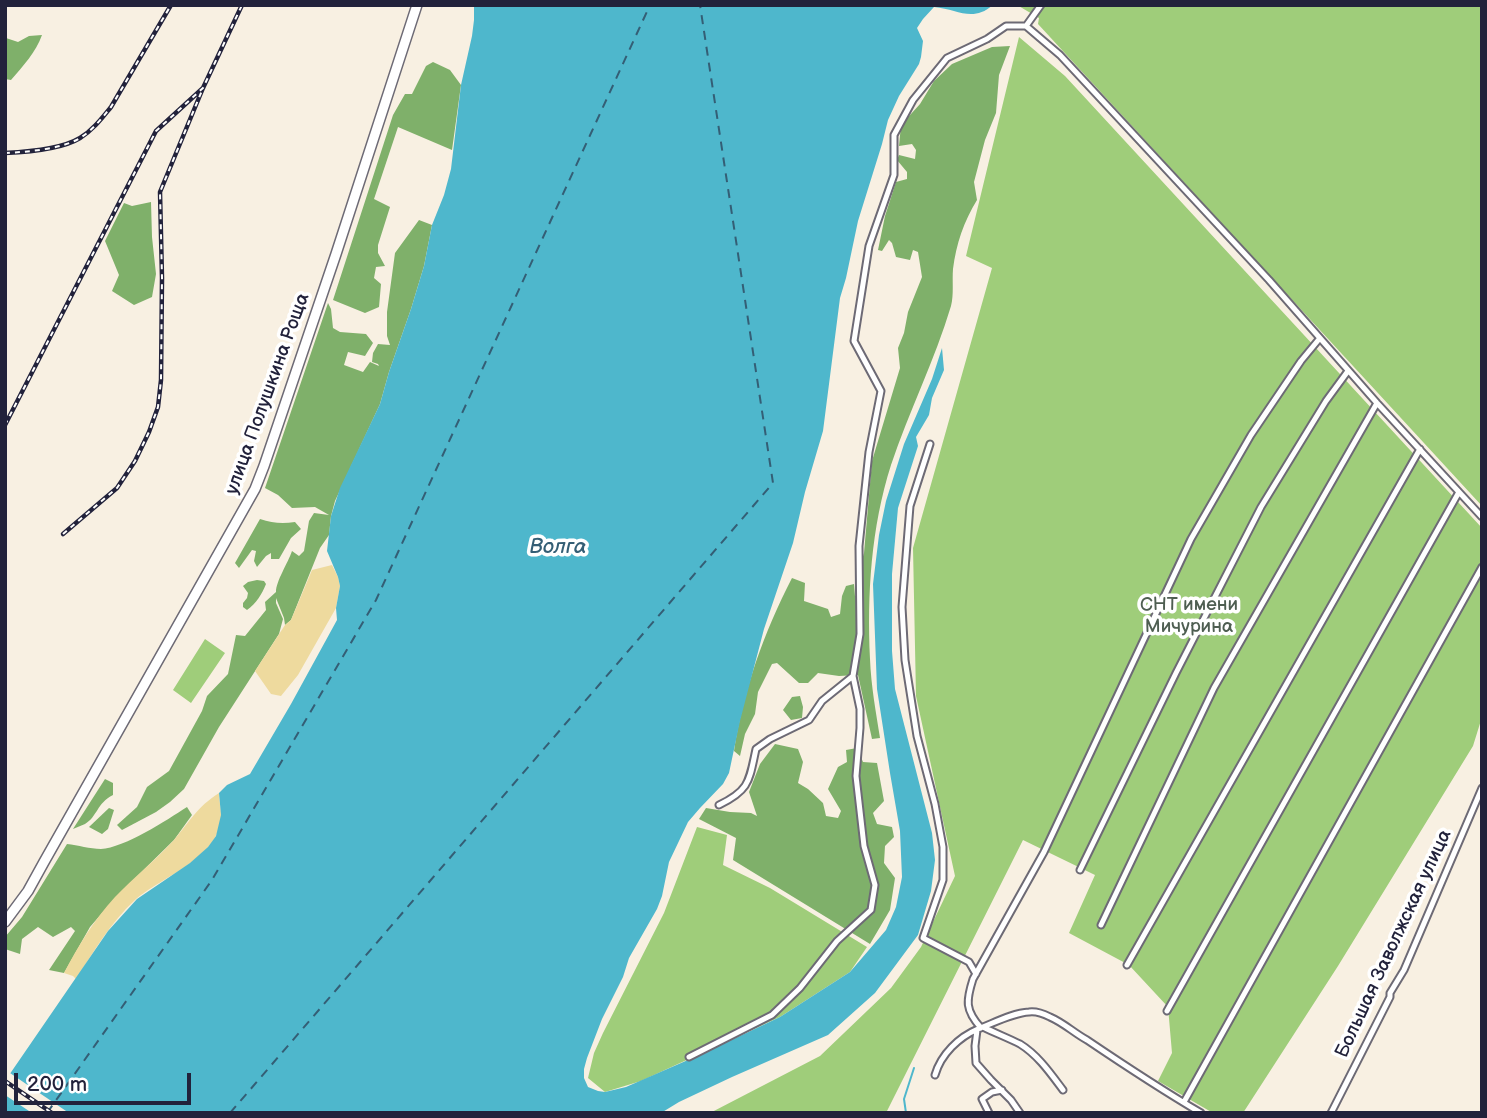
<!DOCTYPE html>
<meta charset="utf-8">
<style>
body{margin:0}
#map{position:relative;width:1487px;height:1118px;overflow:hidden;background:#f8f0e2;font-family:"Balsamiq Sans",sans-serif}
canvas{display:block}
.frame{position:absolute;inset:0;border:7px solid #22223b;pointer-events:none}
.scale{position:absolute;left:14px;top:1073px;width:177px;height:32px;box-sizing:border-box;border:4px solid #22223b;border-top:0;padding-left:9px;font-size:21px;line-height:24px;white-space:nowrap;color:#22223b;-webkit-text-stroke:5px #fff;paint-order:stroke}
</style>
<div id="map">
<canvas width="1487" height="1118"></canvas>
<div class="frame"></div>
<div class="scale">200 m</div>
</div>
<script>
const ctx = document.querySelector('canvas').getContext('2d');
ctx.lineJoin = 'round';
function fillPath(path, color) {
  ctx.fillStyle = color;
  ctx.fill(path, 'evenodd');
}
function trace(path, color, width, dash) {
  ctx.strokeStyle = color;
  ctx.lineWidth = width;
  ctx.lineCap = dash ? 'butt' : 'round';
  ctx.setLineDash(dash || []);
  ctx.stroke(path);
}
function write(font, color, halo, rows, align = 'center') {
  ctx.font = font + ' "Balsamiq Sans",sans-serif';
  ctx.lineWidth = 7;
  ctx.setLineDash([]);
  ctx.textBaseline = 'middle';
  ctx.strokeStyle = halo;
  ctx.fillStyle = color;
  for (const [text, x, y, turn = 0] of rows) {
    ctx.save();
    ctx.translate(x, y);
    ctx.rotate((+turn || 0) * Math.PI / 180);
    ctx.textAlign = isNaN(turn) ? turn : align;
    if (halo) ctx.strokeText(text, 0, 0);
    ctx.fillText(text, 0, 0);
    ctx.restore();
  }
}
fillPath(new Path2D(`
 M1017,5H1482V506L1038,24L1039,18Z
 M1019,37L1065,76L1482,528V717L1473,746L1338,966L1243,1113H1213L1158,1081L1172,1053L1168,1007L1129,965L1069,933L1095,875L1023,840L886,1113H710L820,1056L891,988L921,947L955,876L916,696L913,548L992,268L966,256Z
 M205,639L225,653L191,703L173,690Z
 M697,827L727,835L723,865L770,888L867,947L850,972L780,1017L641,1081L605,1092L588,1078L594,1053L603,1033L664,913Z`), '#9fcd7a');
fillPath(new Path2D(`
 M42,35C36,52 23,66 11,80L5,79L6,38L18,42L29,36Z
 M1010,46L999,75L996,113L985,140L974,182L977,200C964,221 956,244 953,269C952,281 954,294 951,306C935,360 909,411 891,465C871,528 867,594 870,659C871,686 876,712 880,738L872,739L858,675L839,676L818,673L808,683H799L777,663L772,664L758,692L755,714L745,734L740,756L734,751C743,691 764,632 792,578L805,583L804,601L828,609L831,617L840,614L842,596L846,586L854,584L855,596L861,595L858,573L864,553L872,461L900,368L898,348L904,333L908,312L922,277L918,252L913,250L910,260L896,257L892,243L889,240L882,251L878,250L885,216L896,182L907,179V172L897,160L899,155L915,159L916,150L912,144L899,146L901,125L920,104L934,81L952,64L992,47Z
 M433,62L450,70L461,85L452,150L398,127L374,199L390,207L378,245V253L385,266L376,267L374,278L381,284L379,307L365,313L333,300L393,115L405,94H412L426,66Z
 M151,202L152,237L156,274L152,297L134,305L112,291L119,275L105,241L124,203L132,206Z
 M419,220L432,225L424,266L411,309L389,372L380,404L335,501L331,516L329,535L320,548L291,620L285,625L284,618L276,598V603L283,619L279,634L219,727L184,789L170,802L156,812L122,830L117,825L137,807L147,787L169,771L202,711L207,696L228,674L236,635L245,636L266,610L265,602L276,592C276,581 288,563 292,551L299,556L304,551L309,521L314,513L329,515L315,507L292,508L278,495L265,488L328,303L331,309L333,328L340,332L366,334L373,343L365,356L348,352L344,365L363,372L370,362L379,366L378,364L372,362L373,353L378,344L390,345L387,336V312L395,253Z
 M260,519C272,523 282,524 295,522L301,529L291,538L279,559H271V553L266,556L257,567L254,561L256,551L252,550L239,568L235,563Z
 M257,580L264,581L266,584C262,594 256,604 247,610L243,607V603L247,598L248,593L243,586L248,582Z
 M800,696L803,707L802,718L791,720L783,710L792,697Z
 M775,744L798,749L803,762L798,783L808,789L823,803L826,816L838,818L841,811L828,789L838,767L847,762L846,750L857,748L863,762L877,763L884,801L873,813L877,824L892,827L894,837L885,846L884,863L895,878L890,910L870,944L733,860L736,838L699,819L706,808L730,812L751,813L757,816L749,792L760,764Z
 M105,779L113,783V795C97,803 97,817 85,824C81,826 77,827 73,829Z
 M187,807L192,815L174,840L116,897L90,927L64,973L49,970L75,931L71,927L53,937L38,927L22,939L20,954L5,949V937L22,917L67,844C78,845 90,849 101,849C124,848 167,820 187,807Z
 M109,808L114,810L108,829L102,834L89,827Z`), '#7fb06a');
fillPath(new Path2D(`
 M332,565L338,577L340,586L336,608L298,675L281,696L271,694L255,671L285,625L291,620L312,570Z
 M219,793C219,800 221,808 221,815C221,858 162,876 135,900C111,922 94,951 76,979L73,976L64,973C78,946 94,920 115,897C134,877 156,860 174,840C191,820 196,808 219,793Z`), '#eeda9e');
fillPath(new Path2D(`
 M474,5H993C972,23 958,9 934,7L923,19L917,28L923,41L921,57L919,64L899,96L888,120L882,144L858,221L846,278L840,298L823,431L805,492L793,543L764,629L740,721L729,773L723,784L700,808L688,822L669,862L662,896L657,909L629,958L623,977L602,1019L587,1058L584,1069V1078L588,1087L598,1091L605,1092L626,1087L704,1053L780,1017L850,972L886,930L896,907L902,877L900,831L890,773L877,689L873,584L879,535L886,501L904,444L932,379L942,348L944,370L932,398L929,415L916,437L918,446L898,508L892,574V651L895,689L932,833L935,860L931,891L918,935L875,993L828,1035L732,1077L679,1102L661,1113H5V1081L108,931L137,899L190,863L208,847L216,836L221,815L219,793L227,785L250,774L291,704L337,620L336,608L340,586L338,577L327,551L331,516L340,488L380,404L389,372L411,309L424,266L432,225L444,195L451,169L461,85L472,36L474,20Z`), '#4eb7cc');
fillPath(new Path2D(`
 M7,1071L69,1113H32L5,1095V1074Z`), '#f8f0e2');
trace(new Path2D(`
 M906,1113L904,1099L914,1068`), '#4eb7cc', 2);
trace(new Path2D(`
 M47,1113L212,880L376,600L650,5
 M230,1113L773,483L700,5`), '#345e75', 2, [9, 7]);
const street = new Path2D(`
 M1026,26L1041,5
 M930,444L910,506L902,607L905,660L917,736L935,804L943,847V880L923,938L969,962L976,974
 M719,805C750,790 749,781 756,749L770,739L809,720L822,701L853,676L860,634L859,546L869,452L881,391L854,341L869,246L894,175V135L913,100L947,58L987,39L1006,26H1026L1060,55L1269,280L1377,403L1482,517
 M1080,870L1176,673L1261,507L1326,401L1348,371
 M1101,925L1214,688L1377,403
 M1127,965L1420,449
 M1167,1011L1459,492
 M983,1027C995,1033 1008,1038 1020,1044C1038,1055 1051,1074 1063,1090
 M981,1028C965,1010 966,1001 973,979L1044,852L1191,539L1251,435L1301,361L1320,338
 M977,1030L975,1046L976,1063L991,1080L1011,1100L1020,1113
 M689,1057L772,1015L800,988L837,941L871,910L875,885L864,846L856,776L860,728V709L853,676
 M935,1075C941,1054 959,1037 978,1029C994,1023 1012,1013 1029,1012C1036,1011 1044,1014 1050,1017C1064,1023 1074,1033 1087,1040C1124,1065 1162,1090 1201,1113
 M1184,1102L1482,567
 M989,1113L982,1099L992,1092L1002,1090
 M1331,1113L1390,997V993L1404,970L1482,788`);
const primary = new Path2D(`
 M5,922L28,891L44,862L255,489L264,466L336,254L417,5`);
trace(street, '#6d6a75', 9);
trace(primary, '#6d6a75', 12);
trace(street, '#fff', 5);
trace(primary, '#fff', 9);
const rail = new Path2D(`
 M5,153C27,152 62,149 80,138C93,130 102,118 111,107L171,5
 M5,425L156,131L203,88L242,5
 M63,534L117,488L135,461L149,432L158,407L161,380L162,278L160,192L203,88
 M5,1081L52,1113`);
trace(rail, '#22223b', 4.5);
trace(rail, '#fff', 2, [5]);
write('19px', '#22223b', '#fff', [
 ["улица Полушкина Роща",268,394,-70],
 ["Большая Заволжская улица",1394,944,-65]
]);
write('19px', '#4e5e51', '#fff', [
 ["СНТ имени",1189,605],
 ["Мичурина",1189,627]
]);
write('italic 21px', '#345e75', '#fff', [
 ["Волга",558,548]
]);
</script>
